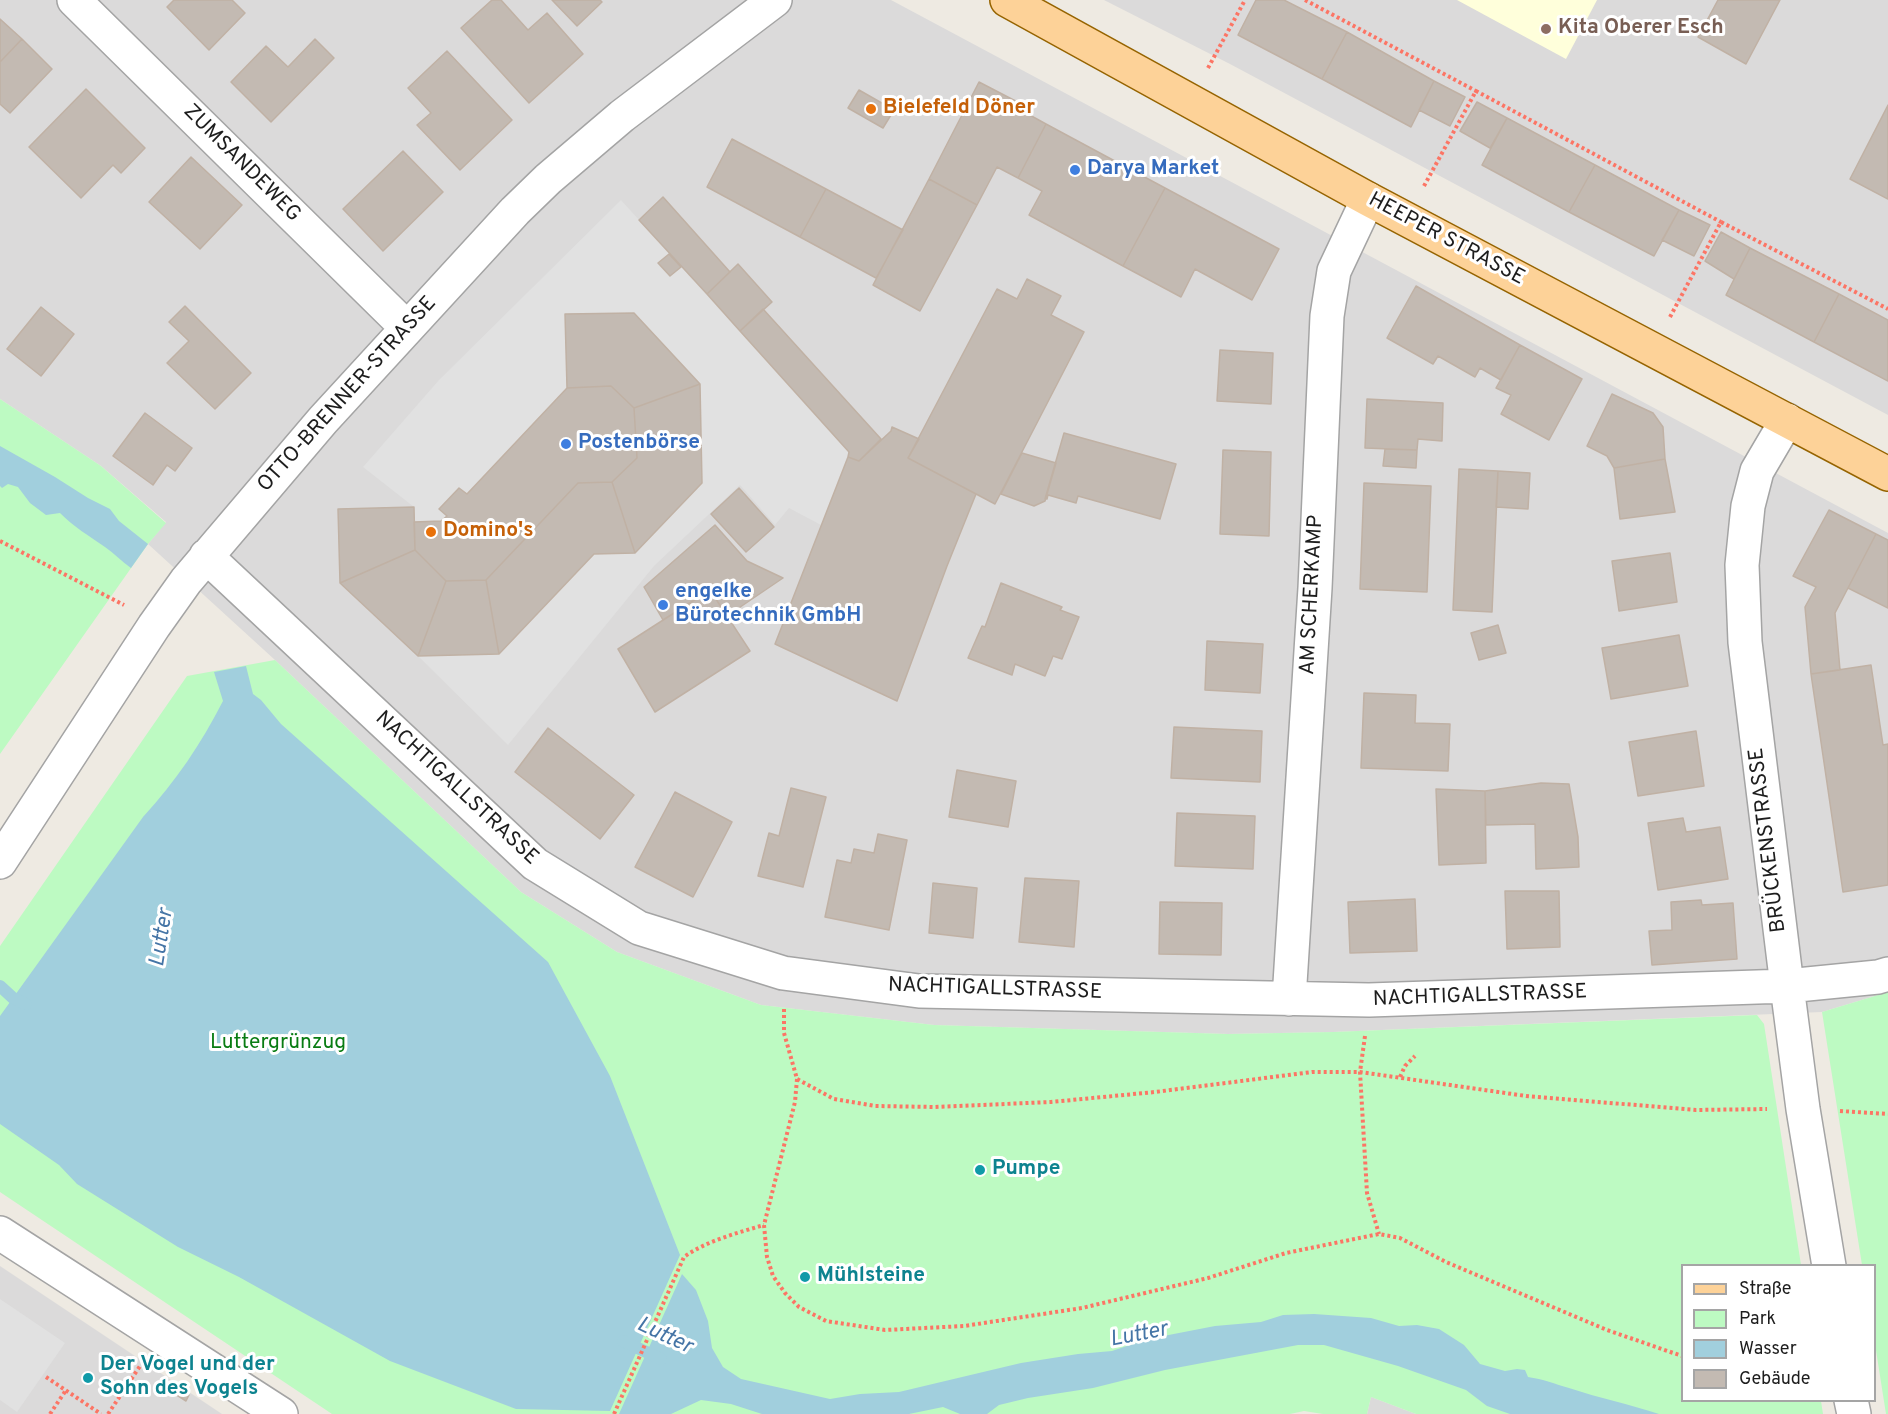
<!DOCTYPE html>
<meta charset="utf-8">
<style>
body{margin:0}
#map{position:relative;width:1888px;height:1414px;overflow:hidden;background:#eeeae2;font-family:Overpass,sans-serif}
canvas{display:block}
.legend{position:absolute;left:1681px;top:1264px;width:195px;height:138px;box-sizing:border-box;background:#fff;border:2px solid #a5a5a5;margin:0;padding:8px 10px;list-style:none;font-size:18px;color:#1d1d1d}
.legend li{display:flex;align-items:center;gap:12px;height:30px}
.legend b{width:30px;border:2px solid #a5a5a5}
</style>
<div id="map">
<canvas width="1888" height="1414"></canvas>
<ul class="legend">
<li><b style="height:8px;background:#fdd298"></b>Straße</li>
<li><b style="height:16px;background:#bdfac2"></b>Park</li>
<li><b style="height:16px;background:#a1cfdd"></b>Wasser</li>
<li><b style="height:16px;background:#c3bab2"></b>Gebäude</li>
</ul>
</div>
<script>
const ctx = document.querySelector('canvas').getContext('2d');
ctx.lineJoin = 'round';
function fillPath(path, color) {
  ctx.fillStyle = color;
  ctx.fill(path, 'evenodd');
}
function trace(path, color, width, dash) {
  ctx.strokeStyle = color;
  ctx.lineWidth = width;
  ctx.lineCap = dash ? 'butt' : 'round';
  ctx.setLineDash(dash || []);
  ctx.stroke(path);
}
function write(font, color, halo, rows, align = 'center') {
  ctx.font = font + ' Overpass,sans-serif';
  ctx.lineWidth = 6;
  ctx.setLineDash([]);
  ctx.textBaseline = 'middle';
  ctx.strokeStyle = halo;
  ctx.fillStyle = color;
  for (const [text, x, y, turn = 0] of rows) {
    ctx.save();
    ctx.translate(x, y);
    ctx.rotate((+turn || 0) * Math.PI / 180);
    ctx.textAlign = isNaN(turn) ? turn : align;
    if (halo) ctx.strokeText(text, 0, 0);
    ctx.fillText(text, 0, 0);
    ctx.restore();
  }
}
fillPath(new Path2D(`
 M0,0H891L1888,533V992L1822,1012L1333,1032L1228,1034L934,1025L761,1005L617,952L521,892L275,660L148,544L166,522L101,466L0,399Z
 M1104,0H1888V415L1230,64Z
 M0,1266L222,1414H0Z
 M1371,1397L1416,1414H1367Z`), '#dbdada');
fillPath(new Path2D(`
 M1457,0H1597L1566,59Z`), '#ffffdb');
fillPath(new Path2D(`
 M0,399L101,466L166,523L148,544L0,754Z
 M275,660L521,892L617,952L761,1005L934,1025L1228,1034L1333,1032L1757,1015L1764,1024L1801,1265L1682,1266V1400L1821,1401L1823,1414H1416L1371,1397L1367,1414H1323L1304,1411L1290,1414H332L0,1192V946L187,676Z
 M1888,992V1414H1886L1875,1344L1874,1266L1862,1265L1822,1012Z`), '#bdfac2');
fillPath(new Path2D(`
 M621,200L849,452L821,525L789,508L775,525L740,485L654,566L508,745L418,656L499,654L594,554L635,553L702,483L700,384L634,313L565,314L567,388L467,494L440,509L447,516L441,521L414,522V507L363,467L439,380Z
 M0,1299L65,1343L17,1412L0,1400Z`), '#e1e1e1');
fillPath(new Path2D(`
 M0,446L55,477L88,498L110,509L119,521L148,544L131,568C122,562 114,553 105,547C89,536 74,527 60,513L46,515L30,503L18,487L8,484L2,488L0,486Z
 M246,666L253,694L261,700L281,724L548,962L610,1076L680,1255L610,1411L516,1409L390,1361L239,1277L178,1247L77,1184L59,1165L0,1124V1016L143,817C176,781 201,744 223,701L214,672Z
 M682,1274L696,1290L708,1321L712,1348L723,1367L741,1379L830,1399L860,1394L899,1392L1021,1363L1078,1354L1112,1351L1148,1339L1215,1326L1261,1322L1283,1315L1314,1314L1371,1318L1399,1326L1417,1325L1439,1329L1464,1345L1480,1364L1505,1371L1517,1369L1525,1370L1528,1377C1543,1379 1555,1384 1569,1388C1599,1398 1629,1404 1659,1414H1510L1487,1406L1466,1390L1398,1366L1324,1345H1298L1165,1370L1093,1388L1028,1398L999,1405L987,1414H960L943,1407L909,1414H762L731,1404L701,1400L671,1414H619Z`), '#a1cfdd');
trace(new Path2D(`
 M0,986L13,998L26,1004
 M623,1341L661,1359`), '#a1cfdd', 12);
const building = new Path2D(`
 M174,0H232L245,13L209,50L167,7Z
 M492,0H501L528,30L547,13L583,54L529,103L461,28Z
 M552,0H600L602,2L577,26Z
 M1256,0H1284L1347,32L1322,79L1238,35Z
 M1718,0H1780L1746,64L1698,37Z
 M0,19L22,39L0,62Z
 M1347,32L1434,81L1411,127L1322,79Z
 M22,39L52,69L10,113L0,104V62Z
 M315,39L334,58L271,122L231,82L266,46L288,67Z
 M447,51L512,120L460,170L417,125L431,113L408,88Z
 M1434,81L1465,97L1450,126L1419,110Z
 M979,82L1029,108L1026,113L1046,124L1018,178L997,167L977,205L929,179Z
 M86,89L145,148L121,173L113,165L81,198L29,147Z
 M859,90L894,110L883,128L848,108Z
 M1477,102L1507,118L1490,148L1460,131Z
 M1888,105V199L1850,179Z
 M1507,118L1595,165L1569,212L1482,165Z
 M1046,124L1165,188L1123,266L1029,215L1042,191L1018,178Z
 M732,139L826,189L800,237L707,187Z
 M403,151L443,192L383,251L343,209Z
 M191,157L242,205L200,249L149,202Z
 M1595,165L1679,210L1654,256L1569,212Z
 M929,179L977,205L920,311L873,285Z
 M1165,188L1279,249L1252,300L1195,269L1181,297L1123,266Z
 M826,189L903,230L876,278L800,237Z
 M663,197L730,272L707,294L639,220Z
 M1679,210L1710,225L1694,256L1662,240Z
 M1721,232L1750,248L1734,279L1705,261Z
 M1750,248L1839,294L1814,342L1726,295Z
 M669,254L681,267L670,276L658,263Z
 M738,264L772,302L740,331L707,294Z
 M1027,279L1061,296L1051,315L1084,332L995,504L908,458L997,289L1017,299Z
 M1416,286L1520,345L1501,380L1480,368L1475,377L1438,356L1433,364L1387,338Z
 M1839,294L1888,320V381L1814,342Z
 M185,306L251,373L215,409L167,363L189,341L169,322Z
 M41,307L74,334L41,376L7,349Z
 M763,309L881,439L859,461L848,457L849,452L740,331Z
 M634,313L700,384L634,408L611,386L567,388L565,314Z
 M1520,345L1582,379L1549,440L1501,414L1511,395L1496,388Z
 M1220,350L1273,353L1271,404L1217,401Z
 M700,384L702,483L635,553L612,482L637,458L634,408Z
 M611,386L634,408L637,458L612,482L578,483L486,580L446,581L415,550L414,522L441,521L447,516L439,509L459,488L467,494L567,388Z
 M1612,394L1653,413L1663,427L1665,459L1614,468L1607,456L1587,446Z
 M1367,399L1443,403L1442,441L1418,439L1417,450L1365,448Z
 M145,413L192,448L175,471L167,465L153,485L113,456Z
 M892,427L919,439L908,458L976,494L947,566L897,701L775,644L848,457L859,461L891,431Z
 M1064,433L1176,464L1160,519L1078,496L1076,503L1048,495L1047,499H1045Z
 M1385,449L1417,450L1416,468L1383,466Z
 M1223,450L1271,452L1269,536L1220,534Z
 M1022,453L1056,463L1045,501L1034,506L1001,494Z
 M1665,459L1675,512L1620,519L1614,468Z
 M1459,469L1498,471L1492,612L1453,610Z
 M1498,471L1530,473L1528,509L1496,507Z
 M612,482L635,553L594,554L499,654L486,580L578,483Z
 M1364,483L1431,486L1427,592L1360,589Z
 M739,488L774,527L746,552L711,514Z
 M414,507L415,550L340,583L338,509Z
 M1829,510L1876,534L1835,613L1840,670L1811,674L1805,607L1816,587L1793,576Z
 M715,525L747,561L783,578L727,616L710,590L663,620L644,587Z
 M1876,534L1888,540V608L1848,588Z
 M415,550L446,581L418,656L340,583Z
 M1670,553L1677,602L1619,611L1612,561Z
 M486,580L499,654L418,656L446,581Z
 M1001,583L1062,607L1060,610L1079,617L1062,659L1053,656L1045,676L1015,664L1012,675L968,658L982,626L985,627Z
 M710,590L750,651L655,712L618,649Z
 M1498,625L1506,653L1479,660L1471,633Z
 M1679,635L1688,686L1611,699L1602,648Z
 M1207,641L1263,644L1260,693L1205,690Z
 M1871,665L1883,745L1888,744V885L1843,892L1811,674Z
 M1364,693L1416,695L1415,723L1450,724L1448,771L1361,768Z
 M1174,727L1262,731L1260,782L1171,778Z
 M548,728L634,795L600,839L515,772Z
 M1696,731L1704,786L1638,796L1629,742Z
 M957,770L1016,781L1008,827L949,817Z
 M1541,783L1569,784L1578,837L1579,867L1536,869L1535,824L1486,825L1485,791Z
 M791,788L826,797L803,887L758,876L769,833L779,836Z
 M1436,789L1485,791L1486,863L1439,865Z
 M675,792L732,822L693,897L635,867Z
 M1177,813L1255,816L1253,869L1175,866Z
 M1683,818L1686,832L1720,827L1728,879L1658,890L1648,823Z
 M878,834L907,840L889,930L825,917L837,860L851,863L854,849L874,853Z
 M1025,878L1079,881L1074,947L1019,942Z
 M933,883L977,888L973,938L929,933Z
 M1505,891H1559L1560,947L1507,949Z
 M1415,899L1417,951L1350,953L1348,902Z
 M1701,900L1702,905L1733,903L1737,959L1652,965L1649,931L1672,930L1671,902Z
 M1160,902L1222,903L1221,955L1159,954Z
 M173,1384L189,1395L186,1401L169,1390Z`);
fillPath(building, '#c3bab2');
trace(building, '#c0b1a4', 1.5);
const minor = new Path2D(`
 M74,0L407,328
 M1787,420L1757,471L1748,506L1742,565L1745,642L1787,986L1803,1109L1829,1266
 M206,556L535,864L639,928L783,973L919,991L1369,1000L1787,986L1878,977L1888,974
 M0,862L154,626L186,581L323,420L515,211L548,179L622,116L775,0
 M1289,999L1315,588L1327,316L1334,271L1368,199
 M0,1233L281,1414
 M1851,1400L1854,1414`);
const major = new Path2D(`
 M1007,0L1368,199L1888,474`);
trace(minor, '#a4a4a4', 36);
trace(major, '#966400', 36);
trace(new Path2D(`
 M1305,0L1476,91
 M1208,68L1245,0
 M1424,186L1476,91L1721,222
 M1670,317L1721,222L1888,309
 M0,541L124,605
 M784,1009V1033L797,1079L834,1099L875,1106L935,1107L1051,1102L1155,1092L1312,1072H1360L1526,1096L1696,1110L1767,1109
 M1365,1036L1360,1072L1367,1193L1379,1234
 M1400,1077L1405,1066L1415,1056
 M797,1079L795,1102L764,1225L767,1257L773,1276L785,1293L799,1307L826,1321L885,1330L964,1326L1082,1308L1208,1278L1286,1253L1379,1234L1400,1238L1446,1262L1607,1330L1682,1356
 M1840,1111L1888,1114
 M46,1377L101,1414
 M50,1414L66,1390
 M108,1414L140,1366
 M614,1414L684,1257C706,1241 737,1233 764,1225`), '#fc7565', 4, [3, 3]);
trace(minor, '#fff', 33);
trace(major, '#fdd298', 33);
for (const [x, y, r, color] of [
 [1546,29,6,"#8d6e63"],
 [871,109,6,"#e8710a"],
 [1075,170,6,"#3f7fe0"],
 [566,444,6,"#3f7fe0"],
 [431,532,6,"#e8710a"],
 [663,605,6,"#3f7fe0"],
 [980,1170,6,"#0f9aa8"],
 [805,1277,6,"#0f9aa8"],
 [88,1378,6,"#0f9aa8"]
]) {
  const dot = new Path2D();
  dot.arc(x, y, r, 0, 2 * Math.PI);
  ctx.fillStyle = color;
  ctx.fill(dot);
  trace(dot, '#fff', 2);
}
write('bold 21px', '#785e54', '#fff', [
 ["Kita Oberer Esch",1558,29]
], 'left');
write('bold 21px', '#c56008', '#fff', [
 ["Bielefeld Döner",883,109],
 ["Domino's",443,532]
], 'left');
write('21px', '#1d1d1d', '#fff', [
 ["ZUMSANDEWEG",241,164,45],
 ["HEEPER STRASSE",1446,240,28],
 ["OTTO-BRENNER-STRASSE",348,395,-48],
 ["AM SCHERKAMP",1313,595,-87],
 ["NACHTIGALLSTRASSE",456,789,43],
 ["BRÜCKENSTRASSE",1769,840,-97],
 ["NACHTIGALLSTRASSE",995,990,2],
 ["NACHTIGALLSTRASSE",1480,997,-2]
]);
write('bold 21px', '#366cbe', '#fff', [
 ["Darya Market",1087,170],
 ["Postenbörse",578,444],
 ["engelke",675,593],
 ["Bürotechnik GmbH",675,617]
], 'left');
write('21px', '#097c13', '#fff', [
 ["Luttergrünzug",278,1044]
]);
write('bold 21px', '#0d838f', '#fff', [
 ["Pumpe",992,1170],
 ["Mühlsteine",817,1277],
 ["Der Vogel und der",100,1366],
 ["Sohn des Vogels",100,1390]
], 'left');
write('italic 22px', '#4575a6', '#fff', [
 ["Lutter",163,938,-81],
 ["Lutter",1139,1336,-11],
 ["Lutter",664,1337,25]
]);
</script>
